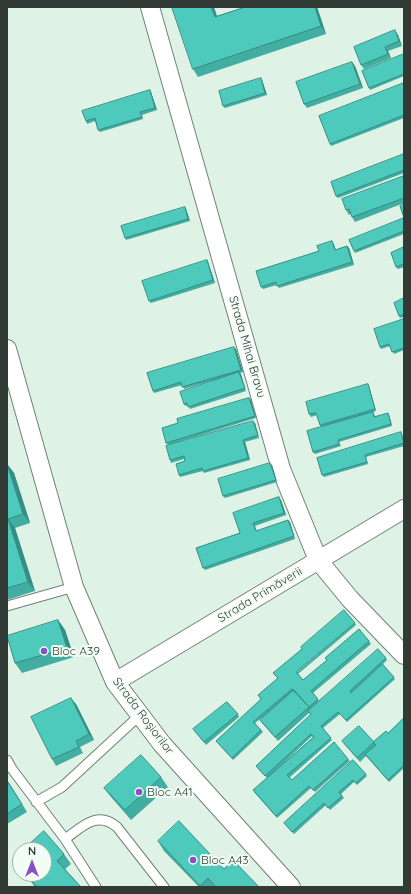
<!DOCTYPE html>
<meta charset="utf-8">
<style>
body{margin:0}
#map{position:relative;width:411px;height:894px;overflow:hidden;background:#def3e5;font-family:Quicksand,sans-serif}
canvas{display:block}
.frame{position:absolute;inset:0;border:8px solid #323a35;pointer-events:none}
.north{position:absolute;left:12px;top:842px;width:40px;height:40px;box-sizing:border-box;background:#f2fef5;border:1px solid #a5b0a8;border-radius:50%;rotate:0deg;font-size:11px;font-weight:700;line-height:16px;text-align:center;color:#323a35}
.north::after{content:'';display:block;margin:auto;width:14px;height:18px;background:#894fc6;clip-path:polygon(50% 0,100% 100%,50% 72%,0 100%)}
</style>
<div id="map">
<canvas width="411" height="894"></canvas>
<div class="frame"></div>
<div class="north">N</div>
</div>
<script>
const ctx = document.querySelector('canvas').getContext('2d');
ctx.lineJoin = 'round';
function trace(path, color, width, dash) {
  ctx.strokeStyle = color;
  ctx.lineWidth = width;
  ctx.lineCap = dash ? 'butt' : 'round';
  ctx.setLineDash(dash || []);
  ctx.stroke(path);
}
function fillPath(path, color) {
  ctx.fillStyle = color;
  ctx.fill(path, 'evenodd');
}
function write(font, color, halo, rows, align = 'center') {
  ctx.font = font + ' Quicksand,sans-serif';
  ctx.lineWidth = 4;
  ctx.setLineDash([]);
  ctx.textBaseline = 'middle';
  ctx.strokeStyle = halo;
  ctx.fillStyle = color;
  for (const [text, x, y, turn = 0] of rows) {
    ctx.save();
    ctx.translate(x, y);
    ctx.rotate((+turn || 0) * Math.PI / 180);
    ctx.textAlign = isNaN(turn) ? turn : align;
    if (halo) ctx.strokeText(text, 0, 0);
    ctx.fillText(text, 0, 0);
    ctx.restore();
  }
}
const service = new Path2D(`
 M7,606L74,587
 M7,760L12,769L65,839L96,887
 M36,802L62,787L140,715
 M65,839C82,827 97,810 117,827L164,887`);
const minor = new Path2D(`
 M150,7L281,469L318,560L350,599L404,655
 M7,349L74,587L115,682L162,744L291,887
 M115,682L404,509`);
trace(service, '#708275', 11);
trace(minor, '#708275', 20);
trace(service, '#fff', 9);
trace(minor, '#fff', 18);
fillPath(new Path2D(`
 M245,7H317L326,34L198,77L193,69L217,16Z
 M398,35L402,46L388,51L391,58L364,69L361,65Z
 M404,54V76L370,90L369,88Z
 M355,66L363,88L307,108L304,104Z
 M262,80L267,95L225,108L223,106Z
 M404,83V118L331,146L330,144Z
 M150,90L151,92L157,110L142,115L143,119L100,132L98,130L95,121L87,124L86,121Z
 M404,154V173L338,198L336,196Z
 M404,177V203L355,222L352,217L351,214L349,215L346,210Z
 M186,209L190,221L126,240L125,238Z
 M404,218V234L355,253L354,251Z
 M332,241L334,244L336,250L347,246L349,248L354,265L279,288L277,285L263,289L261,287L319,251Z
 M404,247V267L398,269L396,267Z
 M207,260L208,262L215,283L151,303L149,301Z
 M404,298V317L400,318L399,316Z
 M404,319V350L394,354L390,346L381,349L380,347Z
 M236,349L243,372L240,373L246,391L190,409L188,405L185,406L184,404L214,380L184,389L182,385L154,393L153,391Z
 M369,386L376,411L373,412L375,416L389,415L392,426L339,442L341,446L315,454L313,452L321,427L320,425L317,415L311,417L309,414Z
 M249,398L251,400L256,418L168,445L166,443L178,423Z
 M255,423L259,438L245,442L250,460L204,473L203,471L180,477L179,475L185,461L184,459L171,463L170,460Z
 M402,435L404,440V446L366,457L368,464L324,477L322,475Z
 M7,464L14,473L30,523L15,528L35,591L7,600Z
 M272,465L277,482L225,498L223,496Z
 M281,500L286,515L255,526L257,531L290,522L295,539L205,570L203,568L240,533Z
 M58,620L65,630L74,657L22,673L15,663Z
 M355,623L356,625L298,674L303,680L369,641L371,644L313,693L319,701L386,658L387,660L383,664L395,679L347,722L340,714L323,728L332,740L289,778L292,780L348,759L350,761L315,792L311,788L277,818L254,792L267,778L256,766L311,715L309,713L278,741L263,724L260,720L268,713L255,723L263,732L233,760L216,741ZM312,736L313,737L273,773Z
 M76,704L94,740L80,747L83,753L56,766L52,759Z
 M238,714L239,717L206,745L193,729Z
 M404,718V768L389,782L366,756L360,762L342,741L373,742L388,733Z
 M353,760L367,776L357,785L354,782L341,794L344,798L330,810L326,805L294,834L284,823Z
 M161,777L168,787L131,820L111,797L104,788Z
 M7,780L27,812L7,824Z
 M158,841L224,869L259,887H199L164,851Z
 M44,850L64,854L71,864L65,869L81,887H35L25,874H44Z`), '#42aea2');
fillPath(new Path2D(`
 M211,7H214L220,25L215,17Z
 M315,7H317L326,34L321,26Z
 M395,30L398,35L402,46L399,41Z
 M385,47L388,51L391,58L388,54Z
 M352,62L355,66L363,88L360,84Z
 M261,78L262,80L267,95L265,93Z
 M150,90L151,92L157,110L155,108Z
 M185,207L186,209L190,221L188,219Z
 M347,246L349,248L354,265L352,262Z
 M207,260L208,262L215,283L213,280Z
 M234,347L236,349L243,372L241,370Z
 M239,372L241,374L246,391L245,388Z
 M368,384L369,386L376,411L375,409Z
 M249,398L251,400L256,418L255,416Z
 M388,413L389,415L392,426L391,424Z
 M253,421L255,423L259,438L258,435Z
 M243,440L245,442L250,460L248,458Z
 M270,463L272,465L277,482L276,480Z
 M7,464L14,473L30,523L23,514Z
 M279,497L281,500L286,515L284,513Z
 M8,519L15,528L35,591L28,582Z
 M288,520L290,522L295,539L294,536Z
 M58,620L65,630L74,657L67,648Z
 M71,698L76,704L94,740L89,734Z
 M7,780L27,812L7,781Z`), '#368d84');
const building = new Path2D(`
 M172,7H211L215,17L245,7H315L321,26L193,69Z
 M395,30L399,41L385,47L388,54L361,65L354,47Z
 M404,54V74L369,88L362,71Z
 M352,62L360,84L304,104L296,82Z
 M261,78L265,93L223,106L219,91Z
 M404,83V115L330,144L319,116Z
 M150,90L155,108L140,112L142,117L98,130L95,118L86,121L82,111Z
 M404,154V170L336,196L331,182Z
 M404,176V198L352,217L349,209L346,210L342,199Z
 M404,204V215H403L400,206Z
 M185,207L188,219L125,238L121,226Z
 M404,218V231L354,251L349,240Z
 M332,241L335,250L347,246L352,262L277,286L276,282L261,287L256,271L319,251L317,246Z
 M404,247V264L396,267L391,253Z
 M207,260L213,280L149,301L142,281Z
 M404,298V314L399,316L394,303Z
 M404,319V348L392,352L389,344L380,347L374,329Z
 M234,347L241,370L182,387L181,382L153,391L147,373Z
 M239,372L245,388L188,407L187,403L184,404L180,392Z
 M368,384L375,409L320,425L316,413L309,414L306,402Z
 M249,398L255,416L166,443L162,428L178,423L177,419Z
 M373,412L374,417L388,413L391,424L338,440L339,444L313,452L307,431Z
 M253,421L258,435L243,440L248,458L203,471L202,468L179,475L176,464L185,461L184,456L170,460L166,446Z
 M401,432L404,443L365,455L367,462L322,475L317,458Z
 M270,463L276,480L223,496L218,479Z
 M7,464L23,514L8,519L28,582L7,588Z
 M279,497L284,513L253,523L256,531L288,520L294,536L203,568L196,548L240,533L233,513Z
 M344,610L355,623L296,672L303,680L327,660L325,658L359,629L369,641L311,691L318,699L309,707L292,689L253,722L261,730L232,758L216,741L261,699L258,695L278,678L273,673L302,649L301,647Z
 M58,620L67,648L15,663L7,636Z
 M378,649L386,658L350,691L351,693L382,664L394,677L346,720L338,712L321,726L331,738L287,775L292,780L334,742L348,759L313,790L309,786L276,816L253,790L314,737L311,734L265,776L256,766L311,714L308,711Z
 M294,690L309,707L275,737L260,720Z
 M71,698L89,734L76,741L79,747L52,759L31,717Z
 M227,702L238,714L204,742L193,729Z
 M404,718V765L388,780L365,754L376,745L373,742L386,731L388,733Z
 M359,726L374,742L357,758L342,741Z
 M141,755L161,777L125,810L104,788Z
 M353,760L366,774L356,783L353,780L339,792L342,796L328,808L324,803L292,832L284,823Z
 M7,781L22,804L7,814Z
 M179,821L224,869L233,860L259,887H216L208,878L200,886L158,841Z
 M44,831L64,854L57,861L81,887H37L25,874H44V850H23Z`);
fillPath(building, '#4dcabc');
trace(building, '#368d84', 1);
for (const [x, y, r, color] of [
 [44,651,4,"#894fc6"],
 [139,792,4,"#894fc6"],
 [193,860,4,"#894fc6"]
]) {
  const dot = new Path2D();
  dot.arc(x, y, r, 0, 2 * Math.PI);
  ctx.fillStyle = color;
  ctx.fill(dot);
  trace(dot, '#f2fef5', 1.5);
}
write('12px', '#323a35', '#f2fef5', [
 ["Strada Mihai Bravu",247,347,74],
 ["Strada Primăverii",260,595,-31],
 ["Strada Roșiorilor",143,716,53]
]);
write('12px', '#323a35', '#f2fef5', [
 ["Bloc A39",52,651],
 ["Bloc A41",147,792],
 ["Bloc A43",201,860]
], 'left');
</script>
